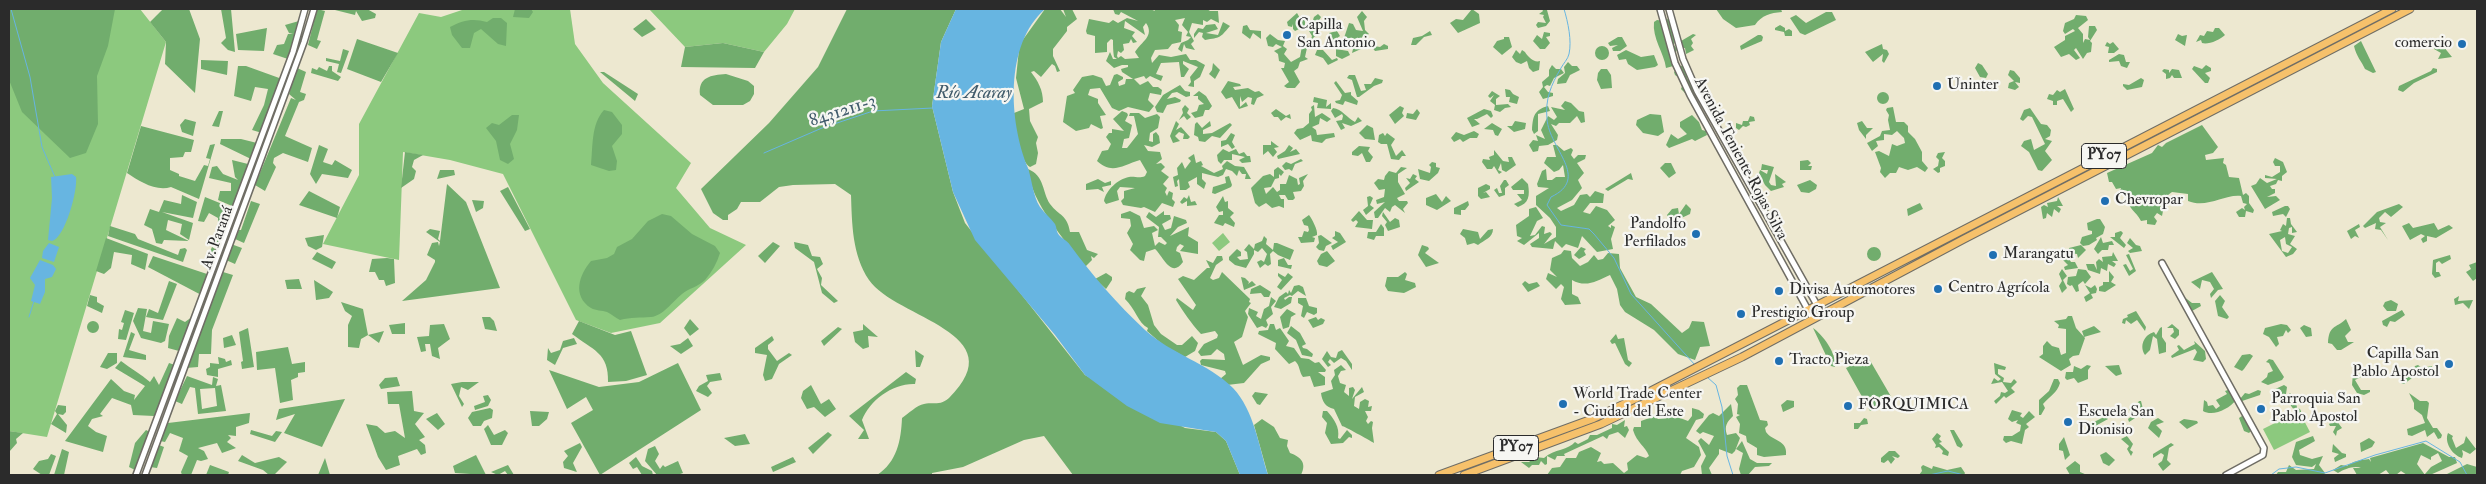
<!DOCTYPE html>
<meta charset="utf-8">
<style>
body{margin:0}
#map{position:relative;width:2486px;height:484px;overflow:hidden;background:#ede8d0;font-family:"IM FELL Double Pica",serif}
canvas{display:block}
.frame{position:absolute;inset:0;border:10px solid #2b2b2b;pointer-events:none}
</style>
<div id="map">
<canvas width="2486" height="484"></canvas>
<div class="frame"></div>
</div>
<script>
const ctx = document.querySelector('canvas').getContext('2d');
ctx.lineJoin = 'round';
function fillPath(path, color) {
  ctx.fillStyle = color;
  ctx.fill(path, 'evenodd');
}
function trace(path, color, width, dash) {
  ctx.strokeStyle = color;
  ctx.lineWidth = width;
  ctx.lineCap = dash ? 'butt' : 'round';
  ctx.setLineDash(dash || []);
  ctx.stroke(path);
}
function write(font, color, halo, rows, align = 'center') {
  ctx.font = font + ' "IM FELL Double Pica",serif';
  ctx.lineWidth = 4.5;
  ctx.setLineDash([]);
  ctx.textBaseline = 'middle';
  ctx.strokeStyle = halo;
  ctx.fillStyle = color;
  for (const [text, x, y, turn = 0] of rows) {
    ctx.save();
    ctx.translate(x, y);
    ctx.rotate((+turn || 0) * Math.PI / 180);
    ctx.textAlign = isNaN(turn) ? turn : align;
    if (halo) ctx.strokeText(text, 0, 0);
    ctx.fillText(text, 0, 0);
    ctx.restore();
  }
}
fillPath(new Path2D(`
 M9,9H140L166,42L47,437L9,431Z
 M465,9H570L575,44L603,83L691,163L676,188L710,228L746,245L660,323L611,333L576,320L503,174L450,160L403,152L399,260L323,244L359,175V124L419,13L441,17Z
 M649,9H795L787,24L764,52L723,43L685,47Z
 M1223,233L1230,242L1219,251L1212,243Z
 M2299,411L2310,432L2274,450L2263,429Z`), '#8cc97e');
fillPath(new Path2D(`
 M9,9H115L108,46L97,76L98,124L86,153L70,158L22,112L9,80Z
 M163,9H189L200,39L195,93L165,64L166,42L150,22Z
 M221,9H231L235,52L228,50L221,43L226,38Z
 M317,9L325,11L317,40L321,41L317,49L308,45Z
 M331,9H367L376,14L375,18L362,21L356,11L355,15Z
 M515,9H531L533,12L529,18L513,17Z
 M847,9H956L941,42L932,106L953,192L965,223L1085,375L1185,428L1216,432L1226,441L1240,475H1073L1044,436L1024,440L963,467L932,473V475H877C897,462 901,441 902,418C908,414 917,405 924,404C934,402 940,406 949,398C1016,332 896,319 869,280C852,255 852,223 851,195L835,184L793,185L779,187L760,202H741L737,209L728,215V220H723L713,213L701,189L769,123L818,67Z
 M1045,9H1060L1066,17L1063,9H1072L1077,19L1067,27V31L1053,49V56L1060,71L1057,72L1055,66L1052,64L1041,77L1034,71L1031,72C1038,81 1043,90 1043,102L1029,109L1030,121L1038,137L1036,143L1038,153L1036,164L1030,167C1020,162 1014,125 1014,113L1024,109L1016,78L1019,49L1022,41Z
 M1113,9H1150L1155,11L1154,9H1207L1210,11H1218L1219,23L1211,19L1207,22L1203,20V25L1192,23L1189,32L1194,41L1191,44L1195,50L1186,48L1184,44L1182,52L1178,49L1181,43L1188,40L1191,37L1186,36L1188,32L1182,25L1185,18L1175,20L1179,25L1178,31L1182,32L1181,42L1172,44L1168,49L1155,50L1151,58L1152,63L1159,55L1171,57L1186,54L1190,60H1196L1205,65L1200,77L1194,81V87L1188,86L1191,82L1190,77L1198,67L1183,61V64L1189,69L1184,77H1181L1179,62L1161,63L1156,74L1163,76L1161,81L1150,76L1146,79L1144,76L1134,79L1140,85L1148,81L1153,87H1158L1162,90L1161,95L1150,93L1148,100L1154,106L1149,112L1128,107L1119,111L1112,108L1100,88L1090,89L1088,95L1098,99V103L1106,115L1100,116L1103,128L1101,129L1091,124L1089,128L1076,131L1063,122L1067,96L1075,93L1073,90L1082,77L1093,75L1102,78L1106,86L1110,85L1114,75L1117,74L1123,77V79L1118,82L1119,86L1125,84L1126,79H1133L1122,72L1121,69L1128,67V65H1122L1114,68L1106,61L1110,52L1113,59H1117L1114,57C1113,51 1113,46 1113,40L1111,39L1107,43V52L1095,53V36L1087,34L1086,31L1089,19L1109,23L1113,20L1118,23L1127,18L1138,21L1121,12L1119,15L1115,14ZM1125,21L1145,35L1143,27L1146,23C1155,36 1141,42 1135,52L1139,58L1125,59L1121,56L1118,58L1117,56L1118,51L1121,53L1124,50L1123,44L1129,43L1131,39L1133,43L1137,42L1132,36L1135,32L1124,28Z
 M1472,9L1479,14L1480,23L1458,33L1450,23L1456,19L1463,20Z
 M1542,9L1547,10L1550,21L1546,26L1538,28L1536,25L1538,22L1546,23L1543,17L1544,15L1539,14L1543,11Z
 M1716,9H1781L1782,12C1770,13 1762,15 1755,25L1736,28L1723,19Z
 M1362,11L1367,17L1364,21L1365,30L1369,34L1362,37L1361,40H1375L1374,46L1380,47L1384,44L1388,46V49L1375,51L1372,47L1361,49L1352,53L1354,45L1344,38L1349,23L1353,24L1356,30L1363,31L1357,17Z
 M1826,12H1832L1836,20L1805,35L1800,33L1790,18L1796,15L1806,23Z
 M1297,13L1301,20H1309L1305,22V26L1295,31L1293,29V24L1292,27L1288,26L1287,22Z
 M1318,14L1321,17L1315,28L1318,34L1313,38L1315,41L1310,43L1312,36L1309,31L1314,17Z
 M2076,15L2086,16L2088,20L2078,28L2083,34V43L2085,39L2090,40L2088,37L2089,26H2095L2097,30L2090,41L2092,43L2091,52L2087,53L2083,59L2076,48L2074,50L2080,58L2076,60L2069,54L2061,57L2054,47L2065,40V36L2075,31L2073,29L2065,34L2063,31L2065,23L2074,19Z
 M493,18H501L507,23L506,46L498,44L481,29L474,33L470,48H462L452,35L450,27C463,20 473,18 487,22Z
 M1669,18L1675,41L1674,45L1677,49L1675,55L1677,65L1666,68C1664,53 1652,38 1654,22L1657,20L1665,21Z
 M646,19L656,29L642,37L633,29Z
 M299,21L288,59L273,54L277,45L284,44L288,34H293L289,33L285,25Z
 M1223,22L1230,26C1219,39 1221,37 1205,40L1202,37L1203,33L1199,32L1194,38V34L1198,28L1203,29L1206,25L1215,24L1218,29L1206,33L1218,35Z
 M1247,25L1250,30L1261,31V39L1253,33L1250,39L1242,33L1243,26Z
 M1780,25L1785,28V31L1789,29L1792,31V36H1785L1784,32L1775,30V28Z
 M267,28L264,51L238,50L236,34Z
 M2215,28H2219L2225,35C2220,40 2208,45 2202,43L2201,40L2196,42L2200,35L2204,36L2207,31L2213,32Z
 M1337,31L1340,36L1334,40L1340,44L1334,48L1332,46L1329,33Z
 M1430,31L1432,35L1424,37L1416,45H1411L1413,38L1422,36Z
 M1544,32L1550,33V36L1546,37L1550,43L1545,49H1540L1533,41L1537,35L1542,39Z
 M1270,34L1278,40L1285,41L1283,46L1287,49L1284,54L1291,62L1300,57L1302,46L1307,48L1305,57L1308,59L1300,62L1298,68L1294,71L1300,82L1295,88H1287L1284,86L1289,82L1281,68H1284L1285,63L1279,61L1278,54L1274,51L1282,47L1276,44L1273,47L1268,46L1266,38Z
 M1693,34L1696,35L1691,39L1693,43L1691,46L1694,50L1686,54L1685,48H1682L1681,41Z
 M2178,34L2182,36L2187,35L2185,46L2175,40Z
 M1758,35H1761L1763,37L1762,41L1741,50L1740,46Z
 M1504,37H1509L1512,47L1502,55L1493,47L1497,41L1504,39Z
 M1618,37H1622L1627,46L1620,51H1613L1612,48L1618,45L1610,46L1608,43Z
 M357,39L398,53L381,82L347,69Z
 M2361,41L2376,72L2373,73L2365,69C2362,62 2356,56 2354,46Z
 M2107,42L2110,44L2113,42L2119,49L2114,53H2108L2109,47L2105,46Z
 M723,43L764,52L755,68L681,67L685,47Z
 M2436,43L2443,46L2452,57L2438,59L2441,53L2434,49Z
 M1882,44L1883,49L1887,50L1889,54L1884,63L1882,61L1883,54L1873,62L1865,52Z
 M1595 53a7 7 0 1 1 14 0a7 7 0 1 1-14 0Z
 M343,49L349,51L341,73L337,72L339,64L326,61V58L340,61Z
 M1336,49L1348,51L1350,55L1342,59L1336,56Z
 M1317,50H1323L1332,60L1337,58L1338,60L1328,65L1323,58L1315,55Z
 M1516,50L1520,54L1522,50L1525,52C1528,57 1534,63 1540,61L1539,70L1533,72L1529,68L1527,61L1521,64L1516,62L1512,57Z
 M1626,50L1641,57L1654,55L1658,65L1655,67L1637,70L1628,64L1626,59L1619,60L1617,55Z
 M2119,54L2124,55L2126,62H2130L2127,68L2121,66L2119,61L2109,62V60Z
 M201,60L228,61L227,75L201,69Z
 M1568,62L1572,66H1577L1580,70L1570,75L1566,83L1557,84L1558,79L1565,73L1564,67Z
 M1213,63L1220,70L1215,79L1209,74L1212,70Z
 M1978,63L1982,65L1988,74L1986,78L1980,77L1975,68Z
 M1552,65L1556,69H1561L1564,73L1554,78L1550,86L1547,85L1544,87L1548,92L1553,93V96L1543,99L1539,92L1543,87L1542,82L1549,76V70Z
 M2206,65L2211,68V71L2205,73L2210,78L2208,83H2205L2192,69L2194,66L2202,69Z
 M238,66H246L282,79L262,133L252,130L264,105L268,89L255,87L251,101L234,96Z
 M329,66H332V71L341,77L338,81L311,73L312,68L317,70L319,67L327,71Z
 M1680,66H1684L1689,74L1687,79H1691L1696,88L1693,94L1685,93L1681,89L1684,81L1675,75L1674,72Z
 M297,68L306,72L300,92L306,94L304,100L299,102L285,136L312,148L308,162L283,153L274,158L273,163L276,167L265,191L255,185L291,98L296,100L289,94Z
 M2433,68L2437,69V72L2414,83L2403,92L2398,90L2399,86L2431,71Z
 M1601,69H1607L1611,75L1612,88L1601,89L1597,80L1598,73Z
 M2164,69L2169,70V73L2172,69L2179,70L2182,78H2174L2172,75L2170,78L2166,79V74L2162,71Z
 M2010,70L2014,71L2020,78V83L2015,82L2019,87L2015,90L2008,88L2009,83L2014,81L2008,75Z
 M600,72H604L638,94L635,101Z
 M726,74L748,81L754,86V94L750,101L743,105H713L700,95C698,77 711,75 726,74Z
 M1349,75H1355L1361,91L1366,90L1364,84H1371L1375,78L1383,80L1382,83L1374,86L1359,97H1357L1352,80L1347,78Z
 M2141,78L2144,80L2142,87L2127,90L2123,86V84L2129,85Z
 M1228,81L1240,84L1241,86L1233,87L1235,90L1248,88L1255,92L1259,91L1264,95L1257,98L1254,105L1251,104L1252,98L1248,97L1242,102L1240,96V107L1246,102L1248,106L1239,109L1232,97L1226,99L1221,92Z
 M1336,81L1345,93L1351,92V95L1358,101L1357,105L1345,101L1343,105L1336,103L1335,101L1340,100L1342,95L1334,83Z
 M1180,85L1185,91L1190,92V96L1186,97L1177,92L1172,93L1167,99L1175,97L1181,100L1180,102L1167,105L1163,113L1157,112L1155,107L1163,95Z
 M1505,89L1510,90L1513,94L1519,97L1517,104L1509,102L1510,97H1506Z
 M2065,89L2074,109L2071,112L2063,99L2057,101V105H2053V101L2047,99L2049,94L2053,95L2057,90L2060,92Z
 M1199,91L1206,96L1212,106L1209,110H1205L1203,116L1195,118L1191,113L1197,111L1199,105L1204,104L1198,99V96H1193Z
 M1492,91L1500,96L1496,99V105L1508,104L1511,107L1505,108L1500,112L1494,110L1495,105L1490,101L1494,95L1490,98L1488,96Z
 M1877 98a6 6 0 1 1 12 0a6 6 0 1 1-12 0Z
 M1314,97L1327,100L1326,107L1331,103V109L1317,108L1318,103L1313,102Z
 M1565,101L1571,103L1579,111L1584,112L1585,122L1581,123L1577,116L1570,123H1559L1556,126L1551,124L1558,135L1557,140L1548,145L1539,146L1538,151L1533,152L1529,145L1533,140L1538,141L1536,135L1545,139L1541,130L1548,116L1554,120L1557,117L1551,107L1565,110L1561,106Z
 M1185,105L1189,109L1187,113L1191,117L1187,120L1184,116L1179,120L1183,113L1182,109Z
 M1314,105L1315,117L1322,113L1331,119L1327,122L1320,118L1319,124L1312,127L1316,130L1317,135L1334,133L1335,137L1326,139L1322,143L1312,141L1311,135L1300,140L1294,133L1297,129L1303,128L1309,123V114L1312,110L1311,107Z
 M1400,106L1404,108L1402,113L1404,116L1395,124L1389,115Z
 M1548,106L1550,111L1538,114V131L1534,134L1532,130C1533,116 1534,110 1548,106Z
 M1893,107L1896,122H1904L1908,126V132L1915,139L1922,152V161L1928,168L1925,172L1917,167L1908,170L1899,167L1896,173H1890L1885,178L1880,172L1881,168L1875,152L1879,151L1889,156L1892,144L1897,146L1905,143L1904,138L1897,131L1892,135L1884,134V140L1876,141L1878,146L1872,151L1867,143L1880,136L1882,131L1890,130L1888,120L1889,115L1886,110L1887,108Z
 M1333,108C1342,109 1347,118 1355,122L1358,117L1362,121L1351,126L1342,123L1345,128L1341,130L1336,121L1342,120L1343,116L1342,114L1335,118L1331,111Z
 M2030,108L2041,124L2047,125L2051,130L2050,136L2045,139L2052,141L2045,151L2052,160L2042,171L2038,170L2029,152L2021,146L2024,141L2031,139L2034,150L2045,144L2032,117L2028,116L2023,121L2020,119L2024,110Z
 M1276,109L1286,116L1290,114L1291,119L1286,117L1281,121L1278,117H1274L1271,113Z
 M1417,109L1420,113L1416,120L1406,118L1407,113L1413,114Z
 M1484,109L1491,111L1493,116L1491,118L1487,114L1477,119H1474L1480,124L1472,127L1467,118Z
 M604,110L612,112L622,125V134L612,146L617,161L616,170L609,171L591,165C593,147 591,124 604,110Z
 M219,111H223L219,127L212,126Z
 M1122,111L1127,113L1128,115L1125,121L1132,125L1129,138L1124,139L1122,148H1127L1138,134L1134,116H1129L1130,113H1139L1145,118L1157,114L1160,117L1158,128L1150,133L1149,141L1153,142V134L1156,132L1159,136L1160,143L1152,147L1144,145L1148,151L1160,152L1162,159L1156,164L1161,163L1165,167L1161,171L1169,177L1163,184L1167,188L1165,192L1167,196L1169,191L1173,193L1172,199L1175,202L1173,207L1162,203L1155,212L1144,207L1141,208L1123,205L1121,201L1124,198V191L1135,188L1120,187L1117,191L1119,200L1106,204L1104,201C1106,190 1118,179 1129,177C1135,176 1139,179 1145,176L1147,172L1140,160C1123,165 1112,175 1097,161L1102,151L1108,150L1111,144L1106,137L1109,133H1112V129L1124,131L1113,119Z
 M1650,114L1661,115L1664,132L1658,136L1643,133L1636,125L1637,120Z
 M512,115H519L517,130L510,144L514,159L508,164L500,160L496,141L486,128L492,123L499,125Z
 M1692,115L1699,122L1702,130L1706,131L1707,135L1695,141L1692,139L1669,148L1666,145L1671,134L1678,139L1687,134L1680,127V122Z
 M1750,116L1754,117L1755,121L1749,122L1750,125L1746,127L1743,126L1739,130L1736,128V123L1742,125L1743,121H1748Z
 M185,119L196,122L193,136L182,132L180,125Z
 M1176,121L1179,124L1176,130L1181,127L1190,137L1188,139H1183L1184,134L1179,132L1175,136L1180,141L1173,143L1170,136Z
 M1210,121L1211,126L1203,130V134L1212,133L1230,123L1232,125L1220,138L1212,136L1205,142L1199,141L1198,137L1194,135L1195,124L1197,122L1202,128Z
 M1515,121L1526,123L1525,129L1514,132L1507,126H1512Z
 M1862,121L1867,128H1873L1866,135V139L1859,130L1857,123Z
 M1492,123L1502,129L1498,136L1495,135L1493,130L1484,129Z
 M1367,125L1373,128L1375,140L1365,139L1359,133Z
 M2202,125L2218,147L2213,153L2205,155L2206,160L2224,158L2223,163L2226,165L2229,177L2239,178L2243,195L2246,193L2249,196V203L2254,210L2253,213L2246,211L2245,217H2239L2236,212L2242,208L2245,210L2244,207L2247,204L2243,203L2241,196C2224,194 2207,209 2188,201V194L2172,192L2168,195L2159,196L2162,201L2160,208L2163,211L2162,216L2157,213L2154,217L2157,221L2155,225L2147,224V220L2141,221C2136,211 2127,208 2127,197H2124L2123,193L2120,191L2121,188L2116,189L2112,182H2109L2107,173L2152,153L2158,145L2162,147L2166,143Z
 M141,126L194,140L191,152H185L183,157L170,158V170L179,174V176L195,181L204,165L208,166L210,159L206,158L210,145L215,144L199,199L171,187C156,192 139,181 127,173Z
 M1474,131L1479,134L1477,138H1470L1463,142L1460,139L1454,142L1451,138L1456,132L1464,135Z
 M1231,133L1235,135L1232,142L1235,147L1232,149L1228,144L1221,147V141L1226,140Z
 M1383,133L1385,136L1387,133L1395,139L1391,145L1396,156L1402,150L1406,156H1402L1399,160L1391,159L1387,144H1381L1378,142L1379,135Z
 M221,139H241L257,143L251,159L220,144Z
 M1271,141L1279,147L1274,148L1277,152L1273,157L1268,151L1263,155V145H1271Z
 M319,145L328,149L323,162L332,165L335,160L352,170L348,178L322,174L316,184L310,174Z
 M1289,145L1293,148L1290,152L1296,149L1300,154L1278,159L1277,156L1285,151Z
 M1553,145H1557L1564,151L1571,148L1573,150L1571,155L1574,159L1578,155H1586L1585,159L1577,163L1584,173L1578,180L1582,188L1572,200L1557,208L1561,211L1574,205L1580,195L1587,194L1590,197L1595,191L1604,194L1603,203H1590L1583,212L1590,214L1596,206L1607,210L1615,220L1608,226L1611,228V225L1615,227L1611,239L1613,249L1597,252L1582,236L1578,248L1566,244L1562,248L1555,241L1553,249L1532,247L1530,244L1539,238V233L1524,245L1517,241L1522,238L1517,236L1516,225L1529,216V209L1536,207L1543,218L1537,221L1530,236L1535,235L1542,226L1545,227L1544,234L1550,232L1552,234L1544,244L1556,237V227L1550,218L1536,205V196L1549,188L1538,187L1537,184L1542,171L1546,169L1547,180H1552L1556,177H1571H1565L1563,165L1559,170L1554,172L1544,163L1547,157H1556Z
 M1359,146L1370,147L1368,151L1373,157L1370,162H1366L1362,153L1358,156L1352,155V152Z
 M1223,149L1229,152L1236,149L1239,154L1244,152L1247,156H1250L1251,162L1242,163L1239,160L1245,157L1232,154V160H1224L1221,164L1218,161L1217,155Z
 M1494,150L1503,161L1509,162L1508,157H1512L1516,165L1506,172L1502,170L1501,163L1498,170L1502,172L1499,174L1494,166L1492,169H1487L1482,162L1483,159L1490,160L1489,157L1494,155Z
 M405,152L423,155L414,160L412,167L416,171L414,179L401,188Z
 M1945,152L1942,158L1945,161V166L1940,168V172L1938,173L1933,169L1938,166L1939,160L1936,157L1938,153Z
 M1194,154L1196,163L1201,161L1203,165L1201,166L1214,173L1223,169L1222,166L1227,161L1235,166L1244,167L1251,179H1245L1246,174H1242L1239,170L1237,176L1232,171L1226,169L1223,175L1218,177L1202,173V179L1206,183L1204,189L1197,184V177L1188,182L1190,187L1186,190H1180L1179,179L1177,181L1178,186L1175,187L1173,177L1178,175L1177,168L1182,162L1185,169L1191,161L1188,158Z
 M2275,158L2283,162L2287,172L2282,176V181L2278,180L2276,184L2270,186L2272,189H2275V193L2267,197L2276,196L2280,200L2265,209L2251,186L2256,184L2260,178L2267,183L2277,179L2265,178V175L2272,177L2280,172V166H2275L2273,162Z
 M1301,159L1303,161L1295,164L1292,171L1289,169L1285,170L1282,166L1286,162L1291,164Z
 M232,160L248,164L243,182L232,206L218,200L220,191H231V183L209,178L212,167L217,166L223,174L238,180L235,177Z
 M1808,160L1811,163L1808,166H1812L1811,170H1800V161Z
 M1432,162L1436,163V167L1440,168L1438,173L1429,181L1420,179L1418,169L1430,173L1431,167L1429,165Z
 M1665,163H1671L1676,173L1669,178L1660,168Z
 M1762,164L1774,167L1769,182L1771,185L1776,186L1775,174L1786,182L1782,184L1784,187L1771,191L1765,185L1759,173L1760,170L1767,174L1768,170H1761Z
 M1278,167L1284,172L1281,176L1279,174V178L1275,179L1271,187L1264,188L1266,194L1273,187L1277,192L1280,190V184H1286L1289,175L1297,179L1298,185L1300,184L1299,178L1308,174L1303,181L1304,186L1301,191L1293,192L1295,198L1293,200H1288L1285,195H1279L1281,199H1284V208L1279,206L1272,208L1266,203L1259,207L1255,203L1251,188L1263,176L1270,174L1274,177V170Z
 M1401,167L1407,168L1398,174V182L1405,194L1397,198L1399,201H1407L1408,203L1403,209L1405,213L1395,205L1392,207L1390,212L1385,208L1378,218H1375L1374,212L1385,202L1377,204L1376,200L1384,197L1385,189L1379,190L1374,183L1378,179L1384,180L1385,176L1389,171L1396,173Z
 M1028,169C1045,176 1042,192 1050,204C1059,216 1067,214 1070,232H1079L1087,250L1098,254L1094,258L1091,256L1092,260L1085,267C1065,239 1031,204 1028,169Z
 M440,170H454L455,175L437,179Z
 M1631,173L1633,180L1628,179L1608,191L1605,189Z
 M1413,174L1417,176L1415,179L1419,182L1406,191L1405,188L1410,183L1406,178L1410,179Z
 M1229,176L1232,185L1231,187L1215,194L1212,193L1213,187L1226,183L1225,177Z
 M1522,178L1528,184C1530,196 1529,203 1518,207L1514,204L1522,200L1517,194H1524V190H1513L1511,187Z
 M1098,179L1105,183L1111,181V185L1102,187L1104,192L1098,189L1086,190V184Z
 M1504,180H1506L1509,185L1505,188V195L1499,197L1494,190L1497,188L1499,193H1502L1500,186Z
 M1810,180L1817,185L1816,189L1809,193L1801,192L1797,185Z
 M447,184L466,202L500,288L402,301L426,280L435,262V260L427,255L432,243L438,242L439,246L440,242L426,232L430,229L440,231L438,239L440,241Z
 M1486,184L1490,186V189L1483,193L1486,192L1490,197L1481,199L1478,196V188Z
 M508,187L530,229L525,231L500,191Z
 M309,191L340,207L337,218L299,205Z
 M1436,194L1442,202L1446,196L1451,201L1437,210L1426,205V198Z
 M182,195L197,202L193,218L162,212L193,223L189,240L180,234L182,224L168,220L166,230L189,241L164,240L162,244L156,243L152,229L144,225L150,209L159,212L164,200L181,204Z
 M1189,195L1191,202L1195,201L1197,205L1187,206V201L1182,204L1180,202L1184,197L1187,199Z
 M1223,196L1225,202L1228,201V208L1234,213L1230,217L1235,223L1234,227L1225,223L1223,226L1214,223L1219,215H1223V211L1219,212L1216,207Z
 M1370,196L1373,198L1370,205L1374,208L1366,215L1363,210L1368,206L1367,197Z
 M205,197L232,208L220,245L212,242L218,224V218L209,213L204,222L198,221Z
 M2058,197L2063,206H2057L2061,209L2059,213L2054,209L2052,217L2047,213L2046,218L2043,219L2041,207L2044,205L2048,207L2047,203L2057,201Z
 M472,200L484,201L483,208L476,212Z
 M251,201L260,204L244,243L235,239L239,230H241Z
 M1468,201L1469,205L1465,210H1461V215L1454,214V208Z
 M1920,203L1923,209L1908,216L1907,209Z
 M1686,204L1691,209L1690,214L1675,221H1670L1667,215L1672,209L1678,208L1679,214Z
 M2399,204L2403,207L2391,217L2385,212L2379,218L2380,222L2386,223L2380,227L2388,240L2381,230L2375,229L2376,223L2365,228L2363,226L2377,212Z
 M2285,206H2288L2290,209L2286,217L2283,214L2273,216L2272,212Z
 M1130,211L1140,216L1144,228L1154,226L1158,230L1152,233L1155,246L1159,242L1165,245L1167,243L1161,237H1158L1159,227L1146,217L1149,212L1156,217L1164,211V215H1170L1171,219L1162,224L1165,230L1171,228L1174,216L1186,220L1187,223L1178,227L1170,236L1189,227L1188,236L1198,242V254L1180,251L1184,246L1180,244L1177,247L1176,251L1180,253L1183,262C1171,279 1163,256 1155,249L1146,252L1144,261L1140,260L1130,250L1133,244L1127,233L1131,226L1130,219L1121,218V214Z
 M1359,211L1367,220H1373L1372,229L1355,227L1358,222L1356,220L1353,222L1351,220Z
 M1383,212L1390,222L1395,218L1399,220L1400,227L1388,231L1385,225L1387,222L1382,216Z
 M662,214L671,216L692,234L715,246L720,253C717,263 712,272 705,280C698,287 689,288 682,294C673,301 663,316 651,317C640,318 631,317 620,320C616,318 611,314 607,312C602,310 596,311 591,308C572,296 579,275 591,261L607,258L614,254L617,247L632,239L648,221Z
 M1309,215C1312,219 1318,230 1317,235L1312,237L1315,238L1314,242L1301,243L1298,237H1302L1304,231L1308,232L1309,230L1308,226L1304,225L1302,220Z
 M2287,218H2290L2291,224L2297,232L2292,233V227L2289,228L2288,234L2295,236L2290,244L2297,249L2293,254L2286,257L2269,234L2282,231L2280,230L2283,224L2286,226ZM2285,237L2286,244L2292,247L2288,253L2282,251L2280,240Z
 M2097,219H2100L2105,227L2103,234L2096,238L2097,240L2089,245L2083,246L2080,243L2082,237L2092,234V231L2088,230L2087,223Z
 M2409,223L2413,228L2434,223L2438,230L2449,225L2453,228L2436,238L2427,236V241L2423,243L2421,239L2425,236L2421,234L2410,240L2402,226Z
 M1381,224L1384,228V236H1376L1374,240L1367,238L1368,232H1376Z
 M2359,224L2360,227L2355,230L2359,238L2355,236L2351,239L2347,231Z
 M110,226L135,234L138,239L178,255L180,249L185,248L187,250L183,262L108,236Z
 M1463,229L1478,232L1480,239L1488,230L1493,229C1493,238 1484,240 1478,245L1474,243L1467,245L1465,238L1460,234Z
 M1335,231L1340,233L1346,242L1333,250L1331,246L1338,242L1332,238L1335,236Z
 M2121,231L2123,233L2120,238L2126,245L2124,248L2110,237H2115V233Z
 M324,235L322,247L316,250L308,246L305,238Z
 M1321,235L1332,243L1326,246L1324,251L1319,250L1316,247L1319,243L1318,236Z
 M1264,236L1267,239L1266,244L1273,250L1274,243H1277L1294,250L1290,260L1278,255L1273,251L1270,254L1271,264L1268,266L1265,264L1260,268L1257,262L1261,260L1264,262L1267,254L1262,248L1258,252L1254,250V254L1246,268L1235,265L1229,260V257L1237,249L1241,252V256L1237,257L1240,260L1248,259L1247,252L1244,250L1249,244L1254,249L1255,244L1262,241Z
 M2101,237L2103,243L2112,241L2114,245H2109L2108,250H2102L2098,254L2094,249Z
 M106,238L148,254L145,270L131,264L132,255L114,252L111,268L104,274L96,271Z
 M2130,238L2136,245L2140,246L2142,251L2130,253L2128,251L2133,248L2127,243Z
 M773,242L780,246L765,263L758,256Z
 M794,242L808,245L812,256L820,257L823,264L817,269L822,278L821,285L838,301L834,303L822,293L814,262L795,248Z
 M231,244L242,248L235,264L226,260Z
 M1422,245L1428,247L1429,249L1425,253L1439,263L1426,267L1418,255Z
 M2081,245L2086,250L2078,258L2077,254L2069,253V248Z
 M212,247L218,251L210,267L204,265Z
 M1581,247L1586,249L1584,251L1586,255L1579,259L1574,255Z
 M1867 254a7 7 0 1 1 14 0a7 7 0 1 1-14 0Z
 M1564,250L1571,251L1572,258L1580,266L1588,262L1594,255L1598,260L1603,259L1608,253L1619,254L1620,268L1636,297L1651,304L1682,333L1689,328L1692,321L1704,322L1710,346L1700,347L1695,360L1678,354L1654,330L1625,312L1620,305L1617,289L1610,275C1597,281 1586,288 1572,280V294L1578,297L1581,304L1565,305L1561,299L1564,287L1561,284L1556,289L1546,279L1548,273L1557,277L1550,270L1552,258L1561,254Z
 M1327,251L1335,261L1327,267L1319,265L1317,261L1321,254Z
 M317,252L336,262L332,269L312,259Z
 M2113,252L2118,261H2112L2116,264L2114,267L2108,264L2107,271L2101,268L2100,274L2088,270L2086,264H2094L2097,270L2096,262L2099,259L2103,262L2102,257L2112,256Z
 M2066,254L2071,262H2075L2078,268L2065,270L2064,267L2068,265L2063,260Z
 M2129,254L2136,271L2129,276L2123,265L2126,264L2130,271L2133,269L2126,255Z
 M2450,255L2451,259L2442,264L2439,261L2436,263V272H2439L2441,276L2435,278L2432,274L2433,260Z
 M153,256L216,277L207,298L148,267Z
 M1217,256H1222L1223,260L1216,265L1210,278L1213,280L1219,278L1222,272L1250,299L1249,302L1251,303L1245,311L1248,317L1242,337L1234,342L1243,365L1261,355L1270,357V360L1261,364L1244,383L1227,385L1220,379L1226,374L1225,371L1201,365L1200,361L1202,359L1225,360L1224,354L1217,349L1211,355L1201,356L1198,352L1204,344L1217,338L1218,335L1215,331L1201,334C1191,323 1184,313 1176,300L1177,298L1193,310L1196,305L1178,279L1183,276L1194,280L1207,268H1210L1206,260L1213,263Z
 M387,258L394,259L395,283L386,286L384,280H379L375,272H369L372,259Z
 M1284,258L1288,265H1292L1291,269L1278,266V260Z
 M2477,262V278L2473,281L2466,272L2471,269L2469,265Z
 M2062,269L2067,276L2063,280L2067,288L2062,293L2059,286L2062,281L2059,274Z
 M2078,269L2086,270L2091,277L2085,284L2083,281L2078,285L2079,291L2076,292L2072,285L2070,286L2067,284L2068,277L2076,276Z
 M2109,271L2114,277L2111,282L2116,285L2105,292L2099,291V287L2103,285V282H2109Z
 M223,272L233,275L212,330L211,354H199L198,367L186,368Z
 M1405,272L1407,274L1405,280L1415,283L1416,287L1404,293L1388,291L1385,286L1387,277H1398Z
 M2212,272L2223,289L2218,290L2211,298L2210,294L2214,289L2210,282L2202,280L2200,289L2191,282Z
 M1106,273L1112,277V280L1106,289L1095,279Z
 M1278,273L1285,277L1288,273L1293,277L1281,290L1277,287L1282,280L1278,276Z
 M1241,277L1245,278L1249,282L1248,284L1252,281L1256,285L1244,290Z
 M299,279L302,289H287L285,280Z
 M314,280L333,292L329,298L316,300Z
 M169,281L177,284L163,320L146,317L149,309L158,313Z
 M1525,281L1529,284L1537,282L1540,286L1528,292L1522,284Z
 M1260,285L1271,292L1269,297H1264L1261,293L1250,294L1251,289Z
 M1299,285L1303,287L1306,296L1298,291L1292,296L1290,295L1284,298L1285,300L1289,297H1292L1291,303L1281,309L1274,307L1279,297L1286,292L1288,294L1289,290L1291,293L1294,286Z
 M2085,285L2091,288L2095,285L2097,289L2096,293L2091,294L2093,298L2086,302L2084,297L2090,293Z
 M1146,287L1141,296L1148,305L1154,325L1161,334L1177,345H1182L1192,336L1198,343L1195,351L1185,357L1163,345L1147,331L1148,328C1138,323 1135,308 1125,299L1126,293L1129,291L1134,293L1137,289Z
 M90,295L97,297V302L104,306L102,313L87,306Z
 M2220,295L2225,301L2222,307L2229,317L2227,319L2218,316L2215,301Z
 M2183,296L2192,303H2200L2201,306L2192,311Z
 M2459,296L2458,301L2473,300L2469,309L2463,303L2455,305L2454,299Z
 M1271,297L1276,301L1271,307L1273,314L1266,320L1268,325L1266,328L1262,326L1257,328L1248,314L1249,308L1258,312L1256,316L1261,319L1264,309L1269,306Z
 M1298,298H1306L1309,306L1317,308V313L1314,315L1307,312L1304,318L1301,316L1303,306L1298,303Z
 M2391,300L2398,304L2396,311H2387L2383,306L2385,302Z
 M341,302L363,309L368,335L384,331L379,343L368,335L361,339L359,348L348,347V325L352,316L345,311Z
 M138,308L147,309L143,331L151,333L153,321L169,324L165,341L161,343L141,338L133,321Z
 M1287,309L1296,314L1291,317L1289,327L1283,329L1280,317Z
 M125,310L134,313L126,340L118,339L119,329L122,330L124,323L121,322Z
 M2402,310L2405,315L2395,322L2390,321L2387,327L2383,325L2382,321Z
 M2136,311L2146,327L2145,331L2137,320L2131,324L2126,320L2125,324L2122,323L2123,319L2128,317L2127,315Z
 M196,314L179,351L168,348L169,336L177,318L185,322Z
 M2068,316H2072L2076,328L2085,338L2079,355L2073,356L2069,359L2071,365L2061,371L2039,357L2043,354V346L2047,341L2052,346L2059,348L2061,355L2066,353V329L2058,328L2059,325L2054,321L2066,319Z
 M482,317H490L494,321L497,331L485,329Z
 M1316,317L1318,320L1321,318L1325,320L1323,324L1313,328L1308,320Z
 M690,319L699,329L690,336L684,328Z
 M2346,319L2351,330L2345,336L2348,342H2354L2341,350H2337L2332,344L2328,343C2329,325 2335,329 2346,319Z
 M579,321L615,335L631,331L647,375L626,381L608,382C609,353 593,350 572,334Z
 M87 327a6 6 0 1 1 12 0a6 6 0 1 1-12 0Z
 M405,323V334H392L389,325Z
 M444,324L450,339L438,348L440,359L432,356L430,344H425L426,351L421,352L417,337L429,336L430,325Z
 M863,324L878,337L868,336L869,347L863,349L855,342L853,332L863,330Z
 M1270,324H1274L1276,330L1280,328L1289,341L1286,346L1294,348L1301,358L1309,359L1315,363L1319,362L1326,370L1325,372H1318L1325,377V385L1314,387L1310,376L1303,377C1299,372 1300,365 1295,361L1289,364L1275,349L1276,343L1258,334L1259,331L1268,330Z
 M2172,324L2179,330V335L2175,339L2170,336L2174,332L2173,328H2167Z
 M2281,324L2287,325L2291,330L2288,333L2286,330L2283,336L2277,337L2279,344L2276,347L2269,337L2263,334L2265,328Z
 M2304,325L2311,328L2312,336L2306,337L2300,328Z
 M1291,326L1300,333L1306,344L1302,346L1303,348L1307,349L1313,354L1312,357L1302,355L1296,340L1287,333Z
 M2094,326L2101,332L2084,337L2082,331Z
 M838,327L842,329L824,346L821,341Z
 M2162,327V337L2166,343V352L2159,354L2157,339L2153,336L2150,350L2145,355C2139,346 2144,335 2154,332L2156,335L2160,328Z
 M248,328L254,367L242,369L241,362L243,361L239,332Z
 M1813,328C1822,334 1837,353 1835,367L1831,366Z
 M131,332L135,334L129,350L146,355V360L123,357Z
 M1616,334L1618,339L1624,338L1628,360L1632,363L1629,367L1625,364L1615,343L1612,344L1610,341Z
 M232,335L236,345L224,348L223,338Z
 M772,336L774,340L768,345V349L777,361L789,353L792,355L779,364L772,379L765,381L763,375L767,355L755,353V348Z
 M574,338L577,344L563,348L555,365L547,360L548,348L551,353L560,350L563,341Z
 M688,338L693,346L681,354L670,346L680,344Z
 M2194,341L2205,351L2206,359L2203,362L2193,360L2197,352L2195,349L2172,358L2171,356L2179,350L2177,346L2179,345L2184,350L2195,344Z
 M288,347L292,364L305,362V372L298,373V377L291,380L293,400L280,403L275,368L257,370L256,352Z
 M915,350L924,356L920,367H916Z
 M1342,350L1352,364V370L1346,361L1341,358L1334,363L1330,359L1328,362L1331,365L1328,367L1322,359L1327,351L1331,357L1336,358L1338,352Z
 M108,353H117V363L107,369L100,367Z
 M2250,354L2253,356L2244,369L2242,371L2234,367L2242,355Z
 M218,357L225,359L226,362L231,360L232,365L218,369V377L207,375L206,369L210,367V363L219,364Z
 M1868,357L1893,400L1870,411L1846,368Z
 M2269,359L2273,360L2284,377L2282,380L2268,385L2261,382L2267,377L2268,373L2273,371L2269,363L2266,362Z
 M121,361C131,369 141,374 150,382L154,376L159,385L169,363L175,365L160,409L154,416L133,415L131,405L112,398L100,414L103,416L92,419L88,426L96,432L107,436L103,452L65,441L111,379L124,391L135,395L134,400L145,386L115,368Z
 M678,363L701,410L600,475L571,423L593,410L586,397L567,409L549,370L599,387L639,382Z
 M1994,363L2006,367L2005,370L1998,369V374L2004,378L2003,382L2011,383L2014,379L2017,382L2011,388L2015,392L2006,398L2004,396L1996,404L1994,401L2000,396L2001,392L2005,393L2008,391L2002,382L1991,384L1994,378L1998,381L2001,379L1995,374Z
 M1341,365L1346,370L1341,371L1338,376L1340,383L1346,385L1344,392L1349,396V388L1353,387L1355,390L1352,399L1362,387L1364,392L1355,397L1354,406L1359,409L1360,402L1365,399L1369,401L1368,407L1372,406L1371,411H1365L1368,417L1366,421L1368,424L1371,421L1373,422L1372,428L1374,443C1369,440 1344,426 1342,426L1334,409C1325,407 1322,401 1321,393L1333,389L1331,381L1335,375L1334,370Z
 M2087,365L2091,366L2088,370V379L2078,383L2074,378L2067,380L2065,378L2066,372H2073L2074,366L2081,369Z
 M2119,365L2122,374L2116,376L2105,366Z
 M2418,365L2422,368L2432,366V369L2416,375L2404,384L2401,383L2402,379L2412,373L2415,366Z
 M906,372L916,379L915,384C893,383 870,400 862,420L869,439H858L864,430L849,416Z
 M2363,372L2365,375L2355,380L2361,390H2370V392L2364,395L2357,393L2352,385L2353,373L2359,374Z
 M720,373L722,380L710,382L707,386L712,393L708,397L696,391L699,386L708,381L706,375Z
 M187,376L212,385L213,377L218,379L216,386L221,385L226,411L198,414L195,388L190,387L182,404L175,401ZM215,388L217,406L202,409L200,389Z
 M397,377L400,386L381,389L379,385L385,378Z
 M2054,379H2058L2060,383C2057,393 2050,396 2043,404L2045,408L2041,415H2039V400L2049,391Z
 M462,382H479L468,390L461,387L459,396L464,404L462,407L451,384Z
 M811,385L821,404L829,399L836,409L825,417L814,407L807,409L801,398L803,391Z
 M1740,385H1747L1760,420L1767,421L1768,425L1765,428L1766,432C1772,441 1788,440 1786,455L1764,457L1757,455V448L1747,442L1746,436L1739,433L1740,424L1736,417L1740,415L1737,414L1738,404L1735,399L1738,395L1737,388Z
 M2284,385L2287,387L2286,394L2280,396L2273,394L2271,391Z
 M2228,390L2232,392L2236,400C2229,409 2213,417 2203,411L2204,400L2207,402L2208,406L2213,405L2216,409L2220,406L2216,400L2227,394L2225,391Z
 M2258,390L2261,391L2260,395L2242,401L2240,399L2245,393L2249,394Z
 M412,391L414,411L424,413L415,424L425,437L419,440L425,445L426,453L421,455L417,449L398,456L400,465L386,470L378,457L366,424L377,426L385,433L395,431L405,438L399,404H388L387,392Z
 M1255,392L1268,394L1260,405L1257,404L1252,396Z
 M2290,393L2296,401L2297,408L2300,409L2305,421H2302L2289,403L2287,396Z
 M2409,393L2420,401H2427L2429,403L2427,418L2433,428H2437L2442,435L2441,438L2438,439L2434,432L2427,437L2425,430L2412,436L2408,435L2407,429L2425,423L2422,415L2414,409V403Z
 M488,395L491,400L488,406L475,410L474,406L485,402L483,396Z
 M345,399L322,447L284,433L295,414L276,420L279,409Z
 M1787,400L1794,401V407L1783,412L1781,405Z
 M2139,401H2141L2144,413L2143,419L2140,415L2129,422L2128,419L2133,415L2129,409L2134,408Z
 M1731,404L1733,416C1727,422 1724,426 1727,435L1736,433L1740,438L1735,451L1732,454L1719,449V454L1709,468L1712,475H1702L1701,466L1706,456L1698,441L1701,438L1709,445L1714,436L1703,432L1700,434L1696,431L1709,415L1713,413L1719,416Z
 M58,405L66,406V412L63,415L58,414L67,425L66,433L51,424L57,414L55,411Z
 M490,408L493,410L492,418L484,421L481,426H473L468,418L472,412Z
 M1662,408L1671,413L1676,412L1680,418L1688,421L1692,416V408L1699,410L1704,414L1703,418L1696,420L1686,438L1699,447L1701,455L1694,467L1682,471L1680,475H1547L1552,468L1560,467L1566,458H1576L1579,452L1591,447L1601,453L1597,462L1601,461L1604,464L1613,463L1624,473L1628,470L1627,463L1637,455L1646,458L1649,456C1645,446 1637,443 1633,430L1634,427H1641V421L1655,416L1658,419L1668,418L1669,416L1663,415Z
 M2012,410L2022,413L2020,416L2023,418L2029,411L2035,417L2026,424L2029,427L2025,430L2022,444L2011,441L2006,443L2003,440L2004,436H2012L2020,431L2021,425L2016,423L2018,420L2012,422L2008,419Z
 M530,411L549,412L547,419L539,426H532Z
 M1323,411H1327C1334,419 1340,427 1338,438L1340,439L1347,430L1352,435V438L1349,437L1343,443L1331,444L1325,433L1327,423L1322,417Z
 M250,413L249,423L236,427V436L228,435L231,438L227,442L236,448L222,453L217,443L198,448L204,451L208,459L201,461L197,460L191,475H182L181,472L188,456L179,451L183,438L170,433L165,442L160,441L168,423Z
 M437,413L445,424L438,430L426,419Z
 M2106,416L2108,419L2090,429H2088L2090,424Z
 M2242,416L2246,418L2253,429L2249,433L2244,431L2239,418Z
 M1864,418L1867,419L1868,424L1861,425L1858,429H1854V423H1860Z
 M2158,418L2164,422L2156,425L2162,431L2159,438L2148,428L2151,422Z
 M1262,419L1274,427L1280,438L1288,440L1287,446L1290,453C1301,457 1307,463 1301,475H1268L1254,425Z
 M2184,419L2197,421L2198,423L2187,429L2179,422Z
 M1625,420L1624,427L1627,426L1629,430L1625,438L1618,432L1609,435L1607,439L1603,436L1564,454L1565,456H1557L1555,460L1547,456V464L1545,465L1541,461L1539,465H1532L1529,468L1521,462H1529L1535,457L1544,458C1554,449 1569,450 1575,442L1578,444L1588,439L1590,435H1597L1612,428V424L1617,425Z
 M2336,420L2342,428L2337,431L2336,436L2333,432L2336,426H2330L2329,424Z
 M488,425L494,435L505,430L508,433L502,445H491L484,429Z
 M146,430L152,433L137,471L129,467L135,443Z
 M251,430L272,436L276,431L282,432L275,442L250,434Z
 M1950,430H1954L1963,445L1961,448L1957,446Z
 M9,431L23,433L16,439L17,443L9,452Z
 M828,432L832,435L813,454L808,448Z
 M1937,433L1941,436L1939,439L1942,442L1939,443L1949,452L1948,456L1942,454L1943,451L1939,447L1935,448L1936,445L1932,439Z
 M2448,433L2453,436L2452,438L2456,448L2464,443L2466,436L2476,449L2470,454L2462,450L2463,454L2462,458C2452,455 2444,442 2448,433Z
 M745,434L750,444L735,446L724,438Z
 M2127,436L2133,444L2130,450L2133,452L2131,456L2127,449L2129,446L2121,439Z
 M2313,436L2315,441L2299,450L2300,455L2312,459L2323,456L2319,465L2325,473L2324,475H2276L2278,472H2286L2289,465L2296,470L2314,469L2316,464L2312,467L2296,465L2292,457L2296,442Z
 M2064,437L2070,455L2065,460L2063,451L2059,450V444Z
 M2369,438L2375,442L2372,447L2361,452L2360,443Z
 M1742,441L1750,459L1757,463H1772L1769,466L1755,467L1748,475H1741L1739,469L1743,453L1736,449Z
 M580,443L582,447L573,463L577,472L564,468L563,462L568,456L564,451Z
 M2171,443L2174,445L2169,448L2167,460L2171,464L2163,471L2158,464L2162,461L2164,455L2161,453L2153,458V454Z
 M2423,443L2449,457H2455L2457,463L2430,475L2425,474L2431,467L2442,461L2438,453L2431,457V460L2421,455L2417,464L2425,475H2407L2401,471L2396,475H2390L2386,470L2378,475H2357L2353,468H2361C2355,465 2344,469 2338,473L2333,470L2341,465L2347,466C2353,461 2361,460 2369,459L2371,462L2370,458Z
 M2333,444L2342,453L2346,454V457L2335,462L2334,458L2339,454L2332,452Z
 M159,445L164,447L157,468L150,467Z
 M655,446L659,454L655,461L660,469L663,465L665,467L678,461L683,473L677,475H657L645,461L648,449Z
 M62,449L69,452L64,475H54Z
 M1889,451H1895L1900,456L1898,458L1892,456L1895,459L1891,464L1888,460L1884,463L1881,462V458Z
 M2106,452L2115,460L2109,466L2103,463L2100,455Z
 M51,454L56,456L49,475H42L33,469L39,461L48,459Z
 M242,455L255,463L279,457L287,462L274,475H269L263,470L238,461Z
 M476,455L486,475L455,473L453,466Z
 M636,457L642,466L652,471L653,475H642L637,467L633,469L629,463Z
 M793,457L796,462L773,472L771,467Z
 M325,458L330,475H318Z
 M2075,461L2080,465V472L2087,475H2070L2066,468Z
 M2467,464L2477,467V475H2445Z
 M210,465L229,472L228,475H206Z
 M508,465L514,475H508L505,471L498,475L491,472Z
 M1923,465L1932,469L1933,466L1947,470L1961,467L1965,473L1964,475H1919L1922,471L1921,467Z`), '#71ad6d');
fillPath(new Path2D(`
 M956,9H1045C1004,45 1009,122 1028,168C1032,180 1033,196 1040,207C1044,213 1051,218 1055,224C1057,228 1056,231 1059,235C1062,239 1067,240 1070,245C1092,275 1117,304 1145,330C1171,354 1208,363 1233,388C1254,410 1259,447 1268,475H1240L1226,441L1216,432L1160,423L1127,406L1085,375L1055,335L975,240L953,192L932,106L941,42Z
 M72,174L76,177C78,190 65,238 52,241L48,240L52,198L51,177Z
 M49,243L59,247L54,262L42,258L43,251Z
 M40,260L53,265L56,269L52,277L45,279V292L40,304L31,301L35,285L30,278Z`), '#67b5e1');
trace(new Path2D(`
 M11,9L30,77L42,147L55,177
 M1564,9C1568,22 1572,41 1569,54C1568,59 1563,64 1561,68C1551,85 1545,99 1547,119C1549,149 1591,178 1551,197L1547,205L1561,225L1589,229L1594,234L1614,258L1631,294L1695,365
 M764,153L822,128L873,111L933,108
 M29,317L34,301
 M1707,377L1716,385L1722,407L1727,456L1733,475
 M1929,475L1948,471L1964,475
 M2271,475L2279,469L2296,467L2325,473L2375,455L2426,441L2460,462L2467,475`), '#67b5e1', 1);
const minor = new Path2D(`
 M1660,9L1675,63L1690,95L1813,319
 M1669,9L1683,59L1697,91L1822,314
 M2162,263L2264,448L2263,455L2226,475
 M136,475L293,52L305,9
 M145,475L304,42L314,9`);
const highway = new Path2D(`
 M1439,475L1592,419L1639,397L2392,9
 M1464,475L1601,424L1742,357L1964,239L2410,9`);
trace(minor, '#6f6d65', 8);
trace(highway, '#6f6d65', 9);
trace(minor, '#fff', 5);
trace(highway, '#f6c16b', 7);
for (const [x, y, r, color] of [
 [1287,35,5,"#1f6fb2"],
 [2462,44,5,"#1f6fb2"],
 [1937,86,5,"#1f6fb2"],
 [2105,201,5,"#1f6fb2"],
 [1696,234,5,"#1f6fb2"],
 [1993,255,5,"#1f6fb2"],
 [1938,289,5,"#1f6fb2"],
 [1779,291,5,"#1f6fb2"],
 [1741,314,5,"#1f6fb2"],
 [1779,361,5,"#1f6fb2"],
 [2449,364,5,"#1f6fb2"],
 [1563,404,5,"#1f6fb2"],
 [1848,406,5,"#1f6fb2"],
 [2261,409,5,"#1f6fb2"],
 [2068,422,5,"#1f6fb2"]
]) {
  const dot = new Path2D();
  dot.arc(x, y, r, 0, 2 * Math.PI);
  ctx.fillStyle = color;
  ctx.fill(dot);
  trace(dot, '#f6f6f2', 2);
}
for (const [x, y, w] of [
 [2104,156,45],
 [1516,448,45]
]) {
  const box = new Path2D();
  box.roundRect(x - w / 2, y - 12.5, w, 25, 4);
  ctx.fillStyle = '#f6f6f2';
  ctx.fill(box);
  trace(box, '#2b2b2b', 1);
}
write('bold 15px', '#2b2b2b', null, [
 ["PY07",2104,156],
 ["PY07",1516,448]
]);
write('16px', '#2b2b2b', '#f6f6f2', [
 ["Capilla",1297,26],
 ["San Antonio",1297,44],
 ["comercio",2452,44,"right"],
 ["Uninter",1947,86],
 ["Chevropar",2115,201],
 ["Pandolfo",1686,225,"right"],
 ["Perfilados",1686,243,"right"],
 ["Marangatu",2003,255],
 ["Centro Agrícola",1948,289],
 ["Divisa Automotores",1789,291],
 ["Prestigio Group",1751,314],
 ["Capilla San",2439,355,"right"],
 ["Pablo Apostol",2439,373,"right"],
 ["Tracto Pieza",1789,361],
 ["World Trade Center",1573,395],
 ["- Ciudad del Este",1573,413],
 ["Parroquia San",2271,400],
 ["Pablo Apostol",2271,418],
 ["FORQUIMICA",1858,406],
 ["Escuela San",2078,413],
 ["Dionisio",2078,431]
], 'left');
write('16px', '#2b2b2b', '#f6f6f2', [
 ["Avenida Teniente Rojas Silva",1740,159,62],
 ["Av. Paraná",218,238,-70]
]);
write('italic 18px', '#405b6b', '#f6f6f2', [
 ["Río Acaray",974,94],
 ["8431211-3",843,112,-18]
]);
</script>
